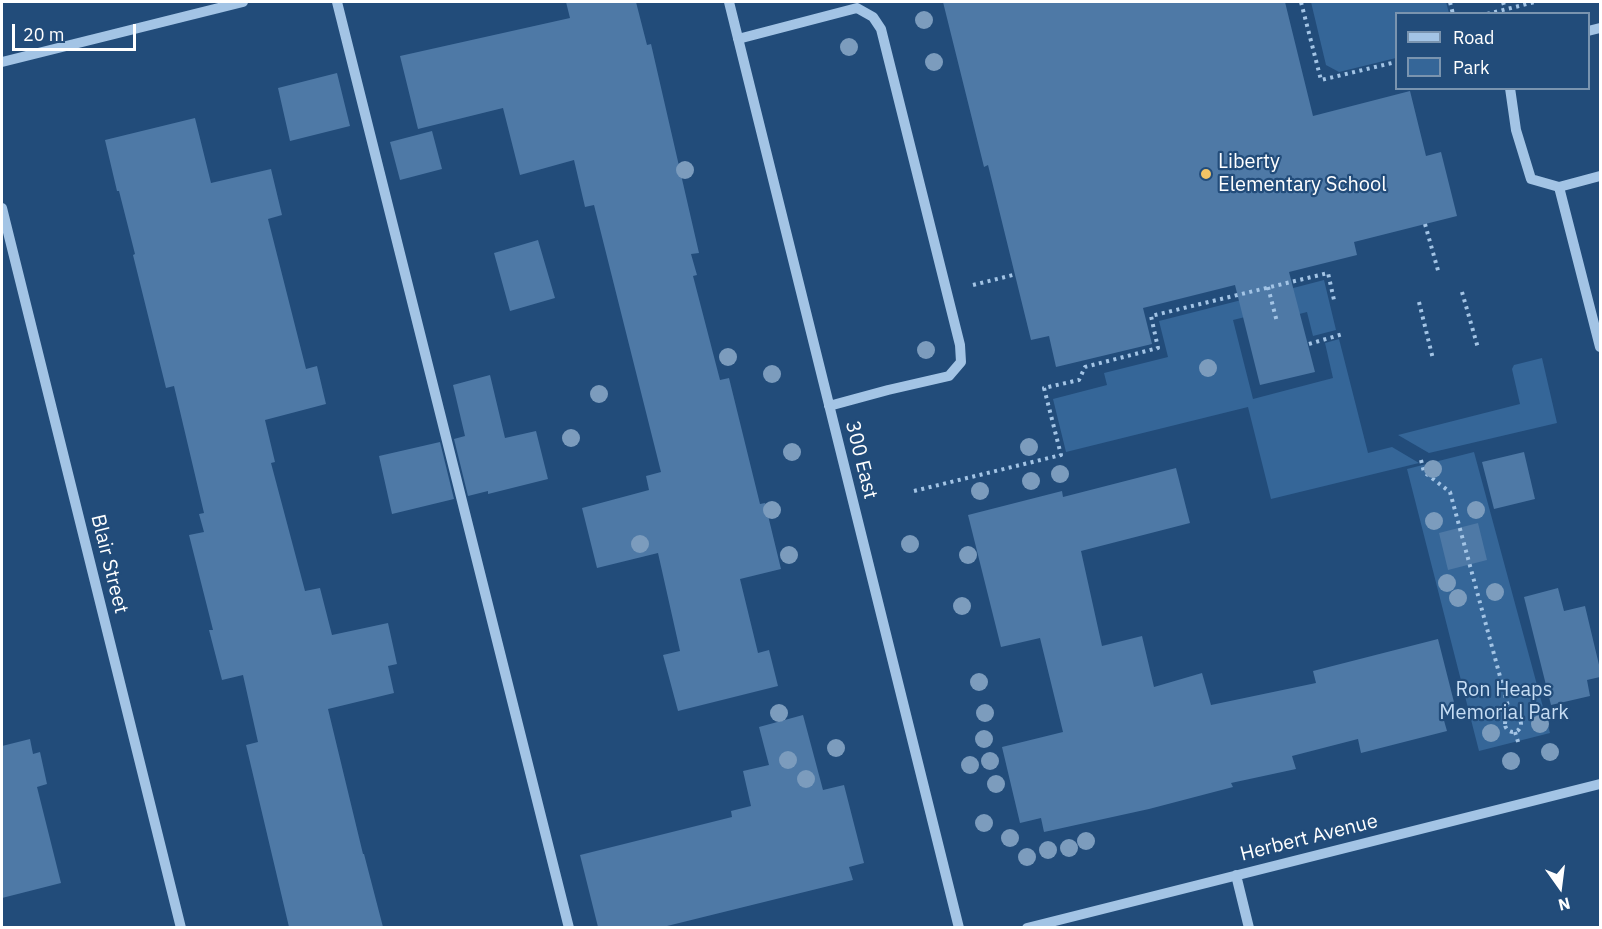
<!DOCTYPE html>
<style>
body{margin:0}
#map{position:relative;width:1602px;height:929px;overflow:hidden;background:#224c7a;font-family:"IBM Plex Sans",sans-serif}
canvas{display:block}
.frame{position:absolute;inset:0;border:3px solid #fff;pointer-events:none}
.legend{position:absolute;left:1395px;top:12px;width:195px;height:78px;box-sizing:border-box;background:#224c7a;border:2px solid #7a94af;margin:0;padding:8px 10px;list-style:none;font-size:18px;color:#fff}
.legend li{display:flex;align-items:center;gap:12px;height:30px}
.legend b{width:30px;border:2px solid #7a94af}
.north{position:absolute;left:1530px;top:857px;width:60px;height:60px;-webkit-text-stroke:4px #224c7a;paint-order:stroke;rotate:166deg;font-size:16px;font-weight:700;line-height:24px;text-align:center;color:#fff}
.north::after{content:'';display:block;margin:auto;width:21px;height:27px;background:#fff;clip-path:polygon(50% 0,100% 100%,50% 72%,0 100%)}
.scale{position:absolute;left:12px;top:24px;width:124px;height:27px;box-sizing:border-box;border:3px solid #fff;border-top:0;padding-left:8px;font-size:18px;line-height:21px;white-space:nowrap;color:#fff;-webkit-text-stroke:4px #224c7a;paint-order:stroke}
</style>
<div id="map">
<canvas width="1602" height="929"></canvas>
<div class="frame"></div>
<ul class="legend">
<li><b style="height:8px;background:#a3c4e5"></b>Road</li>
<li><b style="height:16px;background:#356698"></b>Park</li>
</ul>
<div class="north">N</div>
<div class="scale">20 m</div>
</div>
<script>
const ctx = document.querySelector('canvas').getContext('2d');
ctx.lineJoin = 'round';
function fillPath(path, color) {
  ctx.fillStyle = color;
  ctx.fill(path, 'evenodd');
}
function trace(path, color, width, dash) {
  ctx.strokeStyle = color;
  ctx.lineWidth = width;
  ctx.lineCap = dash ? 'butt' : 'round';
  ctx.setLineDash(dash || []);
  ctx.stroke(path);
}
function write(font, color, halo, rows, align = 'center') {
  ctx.font = font + ' "IBM Plex Sans",sans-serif';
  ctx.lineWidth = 4.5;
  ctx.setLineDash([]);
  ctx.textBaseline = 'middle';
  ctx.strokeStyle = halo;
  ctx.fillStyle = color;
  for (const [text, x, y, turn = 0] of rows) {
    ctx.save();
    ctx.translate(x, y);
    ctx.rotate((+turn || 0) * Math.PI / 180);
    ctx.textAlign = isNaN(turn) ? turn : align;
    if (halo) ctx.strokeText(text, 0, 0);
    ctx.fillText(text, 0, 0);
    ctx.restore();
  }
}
fillPath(new Path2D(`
 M1311,2H1446L1449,13L1396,14V58L1339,72L1326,65Z
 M1324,280L1336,330L1313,336L1307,312L1280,319L1274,293Z
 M1265,294L1269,311L1233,320L1253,399L1333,378L1325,343L1339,339L1368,453L1392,447L1419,463L1271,499L1248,407L1066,452L1053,399L1107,385L1104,373L1168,357L1159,321Z
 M1542,358L1557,423L1429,453L1398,435L1520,404L1512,369L1514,365Z
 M1474,452L1550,733L1479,751L1407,469Z`), '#356698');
fillPath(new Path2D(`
 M566,2H636L647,45L651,44L699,253L691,254L697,275L693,276L720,380L729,378L760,504L765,503L781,569L740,579L758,653L769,650L778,686L678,711L663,655L680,651L658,553L597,568L582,508L649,490L646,476L661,472L594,205L585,207L574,160L520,175L503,108L418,129L400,56L570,18Z
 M943,2H1285L1313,116L1410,91L1426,156L1441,152L1457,216L1354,242L1357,255L1289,272L1315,372L1260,385L1235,285L1143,308L1152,344L1056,367L1049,336L1031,340L988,165L984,167Z
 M337,73L350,126L290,141L278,88Z
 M195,118L211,183L271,169L282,215L268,219L306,369L317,366L326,404L265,420L275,462L271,463L305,591L320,588L332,635L388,623L397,664L388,666L394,693L328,709L363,854H364L383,927H289L246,745L258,742L243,675L222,680L209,630H213L189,535L204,532L199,514L204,513L174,386L166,388L133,255L135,254L119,191H117L105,140Z
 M432,131L442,169L400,180L390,142Z
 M538,240L555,298L510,311L494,253Z
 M490,375L505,438L536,431L548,479L488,494V491L468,496L454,439L465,436L453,385Z
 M440,442L454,499L392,514L379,456Z
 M1524,452L1535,499L1494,509L1482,462Z
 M1176,468L1190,523L1081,551L1102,646L1142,636L1154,687L1202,673L1211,705L1316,683L1313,671L1438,639L1457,714L1443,717L1447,731L1361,753L1358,739L1292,756L1296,769L1231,783L1233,787L1149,809L1044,832L1041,818L1020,823L1002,747L1063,732L1040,638L1001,647L968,515L1062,491L1063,497Z
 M1478,523L1487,560L1448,570L1439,533Z
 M1558,588L1564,611L1585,606L1600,669V677L1587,680L1590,696L1551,705L1524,597Z
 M803,715L823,790L844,785L864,863L849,867L853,880L663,927H598L580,855L732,817L731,811L751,806L743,771L769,765L759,727Z
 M30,739L33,754L40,752L47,784L37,787L61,883L2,898V746Z`), '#4e79a6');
trace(new Path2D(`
 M1301,2L1321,80L1396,62
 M1450,2L1453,14
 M1503,2L1505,9
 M1487,14L1535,2
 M1425,224L1439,274
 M973,285L1013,275
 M1268,287L1277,322
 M1462,292L1478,348
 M1419,302L1433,359
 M1309,344L1343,334
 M1421,460L1424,472L1450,492L1511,717
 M914,491L1061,455L1044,388L1079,380L1085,367L1158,348L1151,316L1328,273L1334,300
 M1505 724a8 8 0 1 1 16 0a8 8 0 1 1-16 0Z
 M1515,732L1519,745`), '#a3c4e5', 4, [3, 4.5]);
trace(new Path2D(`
 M337,2L569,928
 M729,2L959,928
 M1588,31L1600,28
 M738,39L857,8L873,17L881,29L960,345L961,362L949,376L888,390L829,406
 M2,62L243,2
 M1510,88L1516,130L1531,179L1559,187L1600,176
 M1559,187L1600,347
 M2,208L181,928
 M1236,875L1249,928
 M1027,928L1600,784`), '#a3c4e5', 10);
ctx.fillStyle = '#7c9cbd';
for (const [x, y] of [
 [924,20],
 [849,47],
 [934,62],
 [685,170],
 [926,350],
 [728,357],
 [1208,368],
 [772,374],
 [599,394],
 [571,438],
 [1029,447],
 [792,452],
 [1433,469],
 [1060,474],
 [1031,481],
 [980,491],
 [772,510],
 [1476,510],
 [1434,521],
 [640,544],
 [910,544],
 [789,555],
 [968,555],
 [1447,583],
 [1495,592],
 [1458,598],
 [962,606],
 [979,682],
 [779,713],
 [985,713],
 [1540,724],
 [1491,733],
 [984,739],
 [836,748],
 [1550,752],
 [788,760],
 [990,761],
 [1511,761],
 [970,765],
 [806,779],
 [996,784],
 [984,823],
 [1010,838],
 [1086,841],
 [1069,848],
 [1048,850],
 [1027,857]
]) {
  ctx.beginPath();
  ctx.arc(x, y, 9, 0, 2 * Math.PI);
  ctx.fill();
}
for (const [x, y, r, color] of [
 [1206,174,6,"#f1c365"]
]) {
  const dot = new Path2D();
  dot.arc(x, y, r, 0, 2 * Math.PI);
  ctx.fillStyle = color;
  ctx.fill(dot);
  trace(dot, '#224c7a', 2);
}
write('20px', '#fff', '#224c7a', [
 ["Liberty",1218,162],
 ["Elementary School",1218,185]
], 'left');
write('20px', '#fff', '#224c7a', [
 ["300 East",861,460,76],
 ["Blair Street",109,564,76],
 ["Herbert Avenue",1309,838,-14]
]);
write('20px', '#c6ddf4', '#224c7a', [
 ["Ron Heaps",1504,690],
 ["Memorial Park",1504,713]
]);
</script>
